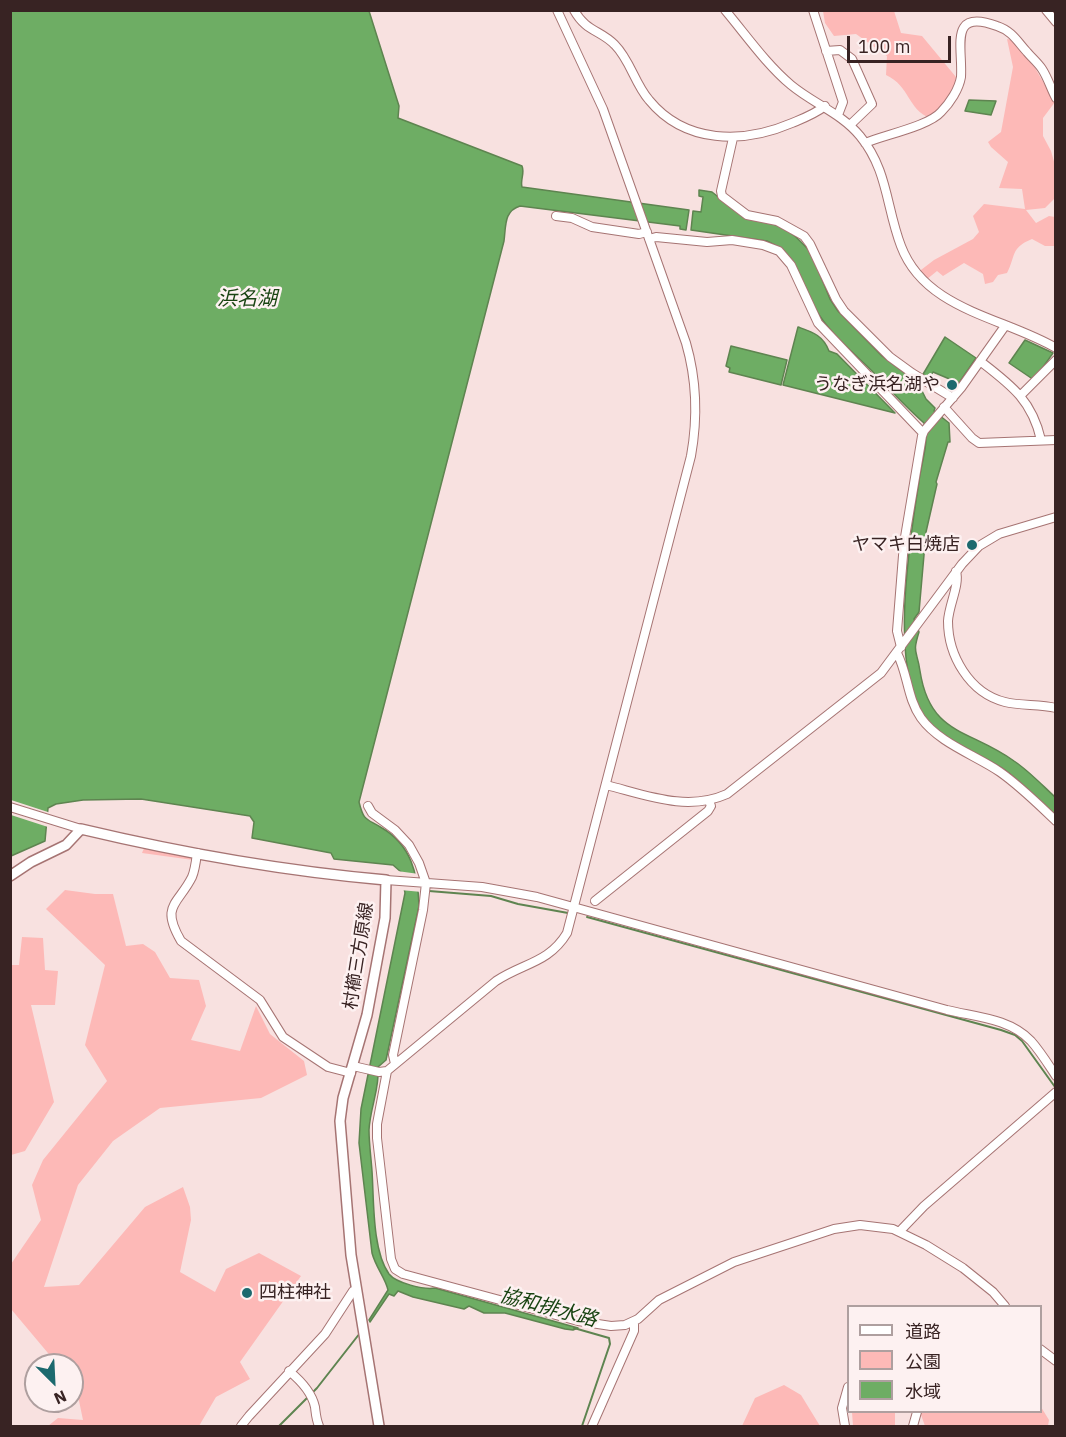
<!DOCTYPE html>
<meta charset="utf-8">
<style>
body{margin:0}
#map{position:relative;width:1066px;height:1437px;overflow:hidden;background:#f8e1e0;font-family:"IBM Plex Sans","Noto Sans JP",sans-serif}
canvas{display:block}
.frame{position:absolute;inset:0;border:12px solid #382323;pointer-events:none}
.legend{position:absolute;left:847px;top:1305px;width:195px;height:108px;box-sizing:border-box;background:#fdf1f1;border:2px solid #ae9f9f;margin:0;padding:8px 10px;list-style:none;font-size:18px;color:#382323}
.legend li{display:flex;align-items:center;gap:12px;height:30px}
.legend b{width:30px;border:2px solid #ae9f9f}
.north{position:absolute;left:24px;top:1353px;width:60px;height:60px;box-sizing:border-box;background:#fdf1f1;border:2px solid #ae9f9f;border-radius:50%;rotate:156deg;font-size:16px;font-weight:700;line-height:24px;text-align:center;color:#382323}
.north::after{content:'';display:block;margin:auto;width:21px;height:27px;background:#1c696e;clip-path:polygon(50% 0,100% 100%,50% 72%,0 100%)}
.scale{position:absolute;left:847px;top:36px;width:104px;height:27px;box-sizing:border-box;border:3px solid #382323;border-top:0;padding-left:8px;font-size:18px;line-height:21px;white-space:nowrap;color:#382323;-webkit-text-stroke:4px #fdf1f1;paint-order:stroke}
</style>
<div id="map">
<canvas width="1066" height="1437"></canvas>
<div class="frame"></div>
<ul class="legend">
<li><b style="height:8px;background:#fff"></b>道路</li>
<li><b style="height:16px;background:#fdb9b7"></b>公園</li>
<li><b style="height:16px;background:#6ead64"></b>水域</li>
</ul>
<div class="north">N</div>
<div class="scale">100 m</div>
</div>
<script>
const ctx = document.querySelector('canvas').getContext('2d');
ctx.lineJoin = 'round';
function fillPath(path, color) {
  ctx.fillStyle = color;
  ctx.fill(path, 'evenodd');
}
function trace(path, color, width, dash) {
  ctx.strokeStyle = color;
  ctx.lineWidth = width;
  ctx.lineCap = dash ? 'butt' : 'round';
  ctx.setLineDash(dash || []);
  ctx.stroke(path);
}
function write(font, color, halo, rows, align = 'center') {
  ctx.font = font + ' "IBM Plex Sans","Noto Sans JP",sans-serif';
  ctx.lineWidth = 5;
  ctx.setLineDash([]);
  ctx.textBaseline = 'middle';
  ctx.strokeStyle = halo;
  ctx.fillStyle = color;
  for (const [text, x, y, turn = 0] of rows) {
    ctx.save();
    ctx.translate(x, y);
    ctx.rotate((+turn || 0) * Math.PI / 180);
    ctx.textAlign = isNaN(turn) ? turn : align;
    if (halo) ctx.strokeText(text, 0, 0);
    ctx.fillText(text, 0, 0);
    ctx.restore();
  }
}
fillPath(new Path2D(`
 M823,11H894L901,33L922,36L956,77L954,98L930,118C908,110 910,86 886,75L887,56L856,34L834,36L825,23Z
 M1007,39L1013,40L1035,68L1055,102L1043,118V136L1051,151L1055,165V198L1045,208L1026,210L1036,223L1049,216L1055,217V246H1045L1032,239C1010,248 1016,256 1007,273L998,275L993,282L985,284L983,274L964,263L943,276L937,271L926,280L917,273L934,260L973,239L979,232L973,216L984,204L1025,209L1022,189L999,188L1008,162L991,147L988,142L1001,132L1013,67Z
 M144,848L192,857L193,860L142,853Z
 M65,890L95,894H113L126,946L143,944L155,952L170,978L199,980L206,1006L191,1040L240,1051L256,1006L270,1034L304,1061L307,1075L261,1098L160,1108L113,1141L78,1185L44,1287L79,1285L145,1207L183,1187L190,1207L191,1220L180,1272L215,1292L226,1269L259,1253L301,1276L240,1362L250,1379L216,1397L199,1426H48L58,1418L83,1420L78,1396L72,1386V1365H58L11,1309V1264L41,1220L32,1185L43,1160L107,1081L85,1045L105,965L46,909Z
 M22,937L43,938L45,970L58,971L55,1005H31L54,1102L25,1151L11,1155V965H19Z
 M784,1385L801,1395L820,1426H742L755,1398Z
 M1041,1407L1049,1420L1048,1426H925L920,1412H1040Z
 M852,1412H895V1426H853Z`), '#fdb9b7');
const water = new Path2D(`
 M11,11H369L399,106L398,118L522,166C525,173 520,180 522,187L689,210L686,230L680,229V226L520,206C504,211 506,225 504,241L359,802C364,822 366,818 382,828C411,845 418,874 419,906L386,1060L378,1067C380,1088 370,1108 369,1130C369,1143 371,1157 372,1171C374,1200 372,1250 389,1274C396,1283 424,1290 435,1288L578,1328L573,1330L565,1329L505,1313H484L469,1306L464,1309L413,1297L398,1291L394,1296L389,1294L370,1322L369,1320L388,1290C385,1277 376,1268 372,1253L359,1143L361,1109L405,893L401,872L393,865L334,859L331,853L252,838L254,822L250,816L141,799L83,800L56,804L48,808L45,841L11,856Z
 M969,100L996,101L991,115L965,111Z
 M699,190L712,192L745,218L768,222L784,228L796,237L808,249L815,262L830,299L838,311L882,356L918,383L926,399L935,408L934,411L949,423L950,442H948L936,482L937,484L926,532L919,612L914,619L919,632C912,654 917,650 920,671C930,736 970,729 1014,761C1029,771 1042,785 1055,797V816C1039,801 1023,783 1005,770C981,754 947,742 928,721C887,675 910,539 919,481C921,463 930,441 924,423C906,407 889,389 872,371C853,352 830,334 816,310C801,285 797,254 767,241L691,230L693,211L701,212L703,197L699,196Z
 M798,327C812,332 823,335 829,351L837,354L895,413L783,385Z
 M945,337L976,358L959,383L933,372L929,379L922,376Z
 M1025,340L1053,353L1034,380L1009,363Z
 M731,346L787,360L781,385L729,372L730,368L726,366Z`);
fillPath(water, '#6ead64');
trace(water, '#5e8450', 1.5);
fillPath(new Path2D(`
 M11,800L51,813L48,827L11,815Z
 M397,871L419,874L422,892L400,890Z`), '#f8e1e0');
trace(new Path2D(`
 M429,891L491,896L518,904L568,913
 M587,917L1001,1030L1015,1035L1022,1041L1055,1087
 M574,1328L609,1338L610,1344L582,1426
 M279,1426L317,1388L360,1333`), '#5e8450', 2);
const minor = new Path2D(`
 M574,10C586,32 601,30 615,45C630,60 635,84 649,100C685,144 743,144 792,123C804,118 815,114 825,106
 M725,10C746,35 766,64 791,85C814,104 841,113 860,136C888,170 886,207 901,246C925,310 1003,317 1056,348
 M813,10L843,102L838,115
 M1046,10L1056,22
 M826,51L840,50L852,59L872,104L850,125
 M733,138L721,191L722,196L747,215L777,221L804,236L810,244L836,299L844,311L890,357L912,373L953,398
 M865,143C884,135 929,126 941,112C950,103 959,89 961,77C963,47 948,8 997,26C1012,31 1017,41 1027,52C1032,58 1038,63 1042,69C1048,78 1051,89 1056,98
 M556,216L572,218L592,227L639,234L647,232
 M649,239L656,237L707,242L732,240L763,245L779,251L791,265L818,323L923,433
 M980,361C1011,385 1032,400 1041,440
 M1020,396L1056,360
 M944,407L972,438L979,443L1056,440
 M956,571C960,585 949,604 948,621C948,655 969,693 1005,702C1021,706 1039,704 1056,708
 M901,647L897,631L904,543L922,436L924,431L961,388L1005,326
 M897,653C908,674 907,698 921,718C939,743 975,755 1000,772C1020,786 1038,804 1056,821
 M606,785C646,795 687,812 727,794L881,673L962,564L979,546L999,534L1056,517
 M368,806L372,813L395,830L409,845L419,863L426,883L423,910L393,1055L395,1064
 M10,807L81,829
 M197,853C196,861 195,870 192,877C178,905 160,905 181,941L260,1000L283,1037L328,1067L351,1073
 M386,880L482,887L537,897L947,1010C975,1017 1009,1018 1031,1041C1040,1051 1048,1064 1056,1076
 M595,901L708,811L711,806L709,801
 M353,1066L379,1072L387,1071L496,981C523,963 549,963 567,933L691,456C698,417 697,381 686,343L603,109L557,10
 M387,1071L377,1124V1138L391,1259L395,1269L403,1274L578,1321L611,1326L625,1325L638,1319L659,1300L734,1262L834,1229L860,1225L893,1229L926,1245L963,1268L993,1292L1005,1306
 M900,1231L924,1206L1056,1092
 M1040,1349L1056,1361
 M289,1371C300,1380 312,1393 315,1407C316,1415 316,1419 319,1426
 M241,1426L249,1416L325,1334L353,1291L356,1290
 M592,1426L634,1331V1321
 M845,1426L842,1408L848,1387
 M913,1426L917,1412`);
const major = new Path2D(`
 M10,876L31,862L66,845L81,829C182,853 283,871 386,880L385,918L367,1015L343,1098L340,1121L351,1255L379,1426`);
trace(minor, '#a67473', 10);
trace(major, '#a67473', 12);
trace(minor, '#fff', 8);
trace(major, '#fff', 9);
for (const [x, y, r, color] of [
 [952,385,6,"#1c696e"],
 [972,545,6,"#1c696e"],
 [247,1293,6,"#1c696e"]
]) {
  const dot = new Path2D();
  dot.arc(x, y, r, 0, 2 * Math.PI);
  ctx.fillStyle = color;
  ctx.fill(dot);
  trace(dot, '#fdf1f1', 2);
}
write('18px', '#382323', '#fdf1f1', [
 ["うなぎ浜名湖や",940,385],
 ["ヤマキ白焼店",960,545],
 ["四柱神社",259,1293,"left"]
], 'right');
write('18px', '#382323', '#fdf1f1', [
 ["村櫛三方原線",359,956,-81]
]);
write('italic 20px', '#194412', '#fdf1f1', [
 ["浜名湖",247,299],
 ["協和排水路",548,1308,15]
]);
</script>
